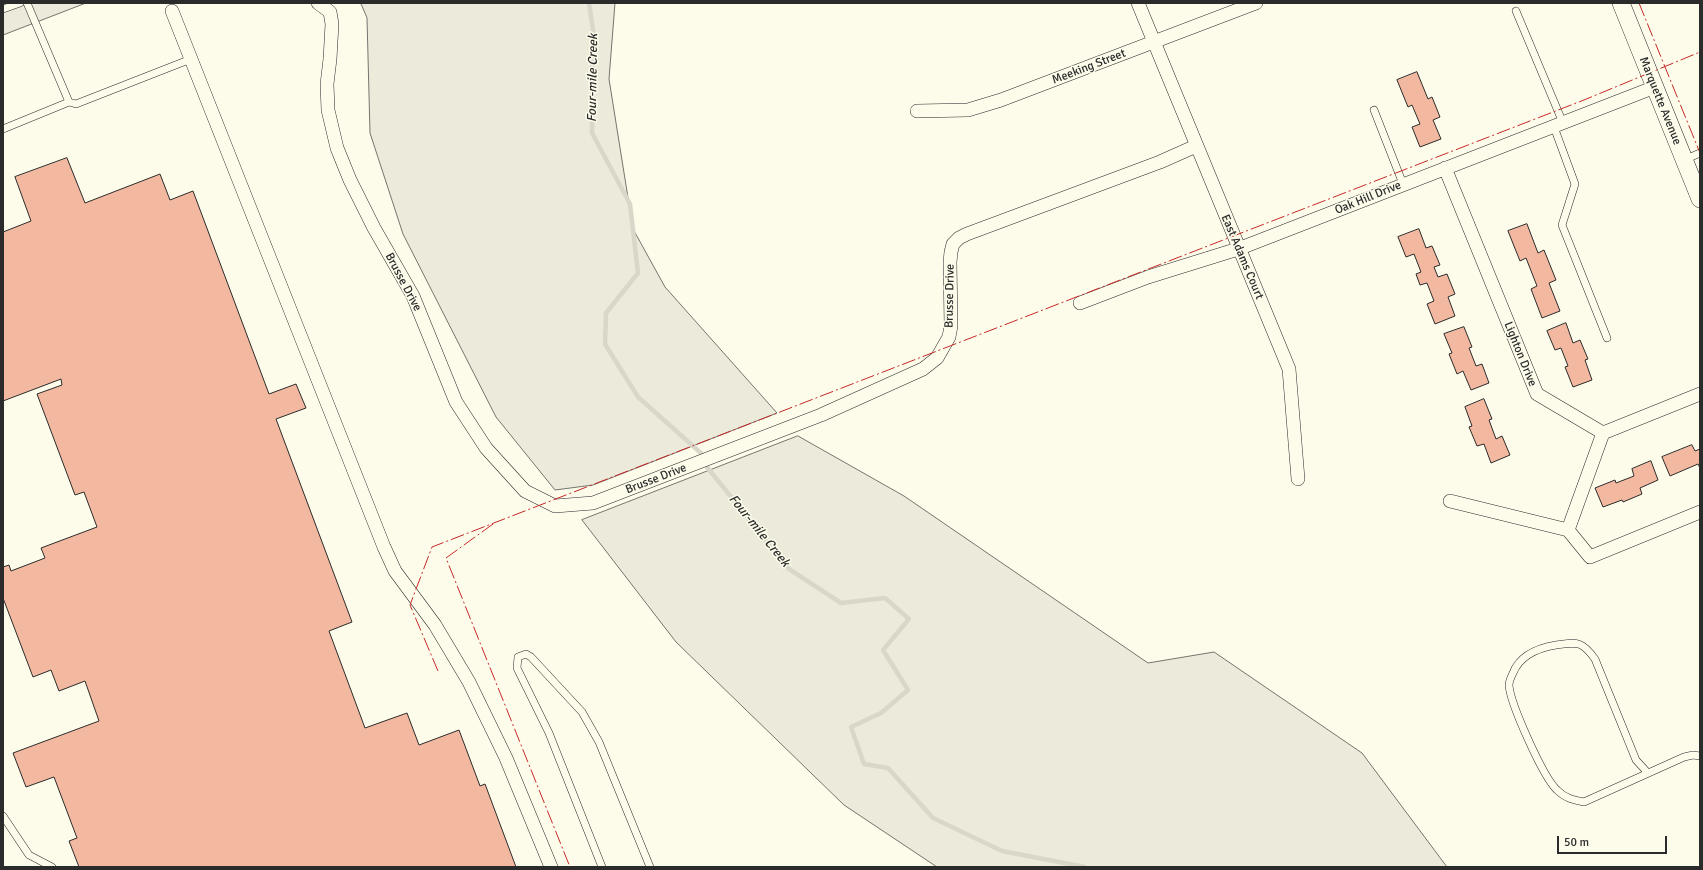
<!DOCTYPE html>
<style>
body{margin:0}
#map{position:relative;width:1703px;height:870px;overflow:hidden;background:#fdfbea;font-family:Signika,sans-serif}
canvas{display:block}
.frame{position:absolute;inset:0;border:4px solid #2b2b2b;pointer-events:none}
.scale{position:absolute;left:1557px;top:836px;width:110px;height:18px;box-sizing:border-box;border:2px solid #2b2b2b;border-top:0;padding-left:5px;font-size:12px;line-height:14px;white-space:nowrap;color:#2b2b2b;-webkit-text-stroke:3px #fdfbea;paint-order:stroke}
</style>
<div id="map">
<canvas width="1703" height="870"></canvas>
<div class="frame"></div>
<div class="scale">50 m</div>
</div>
<script>
const ctx = document.querySelector('canvas').getContext('2d');
ctx.lineJoin = 'round';
function fillPath(path, color) {
  ctx.fillStyle = color;
  ctx.fill(path, 'evenodd');
}
function trace(path, color, width, dash) {
  ctx.strokeStyle = color;
  ctx.lineWidth = width;
  ctx.lineCap = dash ? 'butt' : 'round';
  ctx.setLineDash(dash || []);
  ctx.stroke(path);
}
function write(font, color, halo, rows, align = 'center') {
  ctx.font = font + ' Signika,sans-serif';
  ctx.lineWidth = 3;
  ctx.setLineDash([]);
  ctx.textBaseline = 'middle';
  ctx.strokeStyle = halo;
  ctx.fillStyle = color;
  for (const [text, x, y, turn = 0] of rows) {
    ctx.save();
    ctx.translate(x, y);
    ctx.rotate((+turn || 0) * Math.PI / 180);
    ctx.textAlign = isNaN(turn) ? turn : align;
    if (halo) ctx.strokeText(text, 0, 0);
    ctx.fillText(text, 0, 0);
    ctx.restore();
  }
}
const green = new Path2D(`
 M361,3H615L609,79L633,229L665,287L777,413L593,485L555,490L496,417L403,234L370,133L367,18Z
 M798,436L904,496L1148,663L1214,652L1362,753L1447,867H937L844,805L676,642L582,520Z`);
fillPath(green, '#ecebdb');
trace(green, '#74746e', 1);
const parking = new Path2D(`
 M3,3H86L3,35Z`);
fillPath(parking, '#eceadb');
trace(parking, '#74746e', 1);
trace(new Path2D(`
 M589,3L593,30L592,133L630,204L638,273L606,313L605,344L638,397L702,454
 M707,467L789,569L841,603L885,598L909,619L883,650L908,690L881,713L851,727L864,764L888,768L933,818L1002,851L1085,867`), '#d8d7c9', 4.5);
const building = new Path2D(`
 M1417,72L1428,99L1432,97L1440,117L1433,120L1441,139L1420,147L1412,127L1420,124L1412,105L1408,107L1397,80Z
 M67,158L85,203L160,174L170,200L193,191L269,394L296,384L306,408L276,419L352,622L329,631L365,728L407,713L419,745L459,730L480,786L485,784L516,867H79L69,841L77,838L54,777L26,787L13,753L99,721L85,681L59,691L51,670L33,677L3,598V567L9,565L11,571L45,558L41,548L97,527L84,492L75,495L37,394L62,385L61,379L3,401V232L31,221L15,177Z
 M1527,224L1538,253L1544,250L1556,280L1549,283L1560,311L1542,318L1531,289L1537,286L1526,258L1520,261L1508,231Z
 M1419,229L1426,248L1432,246L1440,265L1434,267L1438,277L1447,274L1455,294L1448,297L1455,316L1435,324L1427,304L1434,301L1427,283L1420,285L1416,274L1421,272L1414,254L1406,257L1398,237Z
 M1566,323L1573,343L1580,340L1588,359L1585,360L1592,380L1573,387L1565,367L1568,366L1561,348L1555,350L1547,331Z
 M1464,327L1472,347L1469,348L1476,366L1482,364L1489,383L1471,390L1463,371L1457,374L1449,354L1452,353L1444,334Z
 M1484,399L1492,419L1489,420L1496,439L1502,436L1510,455L1491,463L1484,444L1477,446L1469,427L1472,426L1465,407Z
 M1692,445L1695,451L1700,449V468L1698,464L1670,476L1662,457Z
 M1651,461L1658,480L1640,488L1642,494L1623,502L1622,500L1603,507L1595,488L1615,480L1616,483L1634,476L1632,469Z`);
fillPath(building, '#f2b8a0');
trace(building, '#2b2b2b', 1);
const service = new Path2D(`
 M27,3L69,102
 M3,9L20,3
 M1516,11L1563,123
 M1374,110L1403,184
 M1554,127L1575,184L1562,225L1607,338
 M3,129L69,102L76,104L191,59
 M1684,160L1700,153
 M1647,772L1636,760L1595,659C1582,641 1578,642 1556,645C1538,648 1520,655 1513,673C1511,677 1509,681 1509,685C1510,703 1543,777 1557,790C1565,798 1573,800 1584,802L1684,757L1693,755L1700,756
 M3,816L29,855L52,867
 M602,867L549,733L517,668L518,657L526,654L531,657L582,712L599,742L650,867`);
const minor = new Path2D(`
 M318,3L330,12L332,24L330,59L327,84L328,110L337,148L350,180L374,228L413,296L456,402L486,448L525,491L555,506L593,503L821,415L923,369L937,358L949,337L951,326L950,262L951,252L953,244L959,238L967,234L1160,162L1196,146
 M1138,3L1289,369L1298,479
 M172,11L384,547L395,571L435,625L469,682L506,758L551,867
 M917,111L968,110L1001,100L1256,3
 M1445,168L1537,394L1603,433L1700,394
 M1080,303L1148,277L1238,249L1655,87
 M1450,501L1568,530L1590,557L1700,512
 M1568,530L1603,433`);
const tertiary = new Path2D(`
 M1621,3L1700,199`);
trace(service, '#2b2b2b', 8);
trace(minor, '#2b2b2b', 14);
trace(tertiary, '#2b2b2b', 18);
trace(service, '#fdfbea', 7);
trace(minor, '#fdfbea', 13);
trace(tertiary, '#fdfbea', 17);
trace(new Path2D(`
 M1639,3L1700,153
 M493,524L446,558L570,867
 M438,671L410,605L432,547L1584,100L1700,52`), '#c62828', 1, [14, 3, 2, 3]);
write('12px', '#2b2b2b', '#fdfbea', [
 ["Meeking Street",1089,67,-21],
 ["Marquette Avenue",1660,101,68],
 ["Oak Hill Drive",1368,198,-22],
 ["East Adams Court",1242,257,67],
 ["Brusse Drive",403,282,62],
 ["Brusse Drive",950,296,-89],
 ["Lighton Drive",1520,354,68],
 ["Brusse Drive",656,479,-21]
]);
write('italic 13px', '#2b2b2b', '#fdfbea', [
 ["Four-mile Creek",593,78,-89],
 ["Four-mile Creek",759,531,51]
]);
</script>
